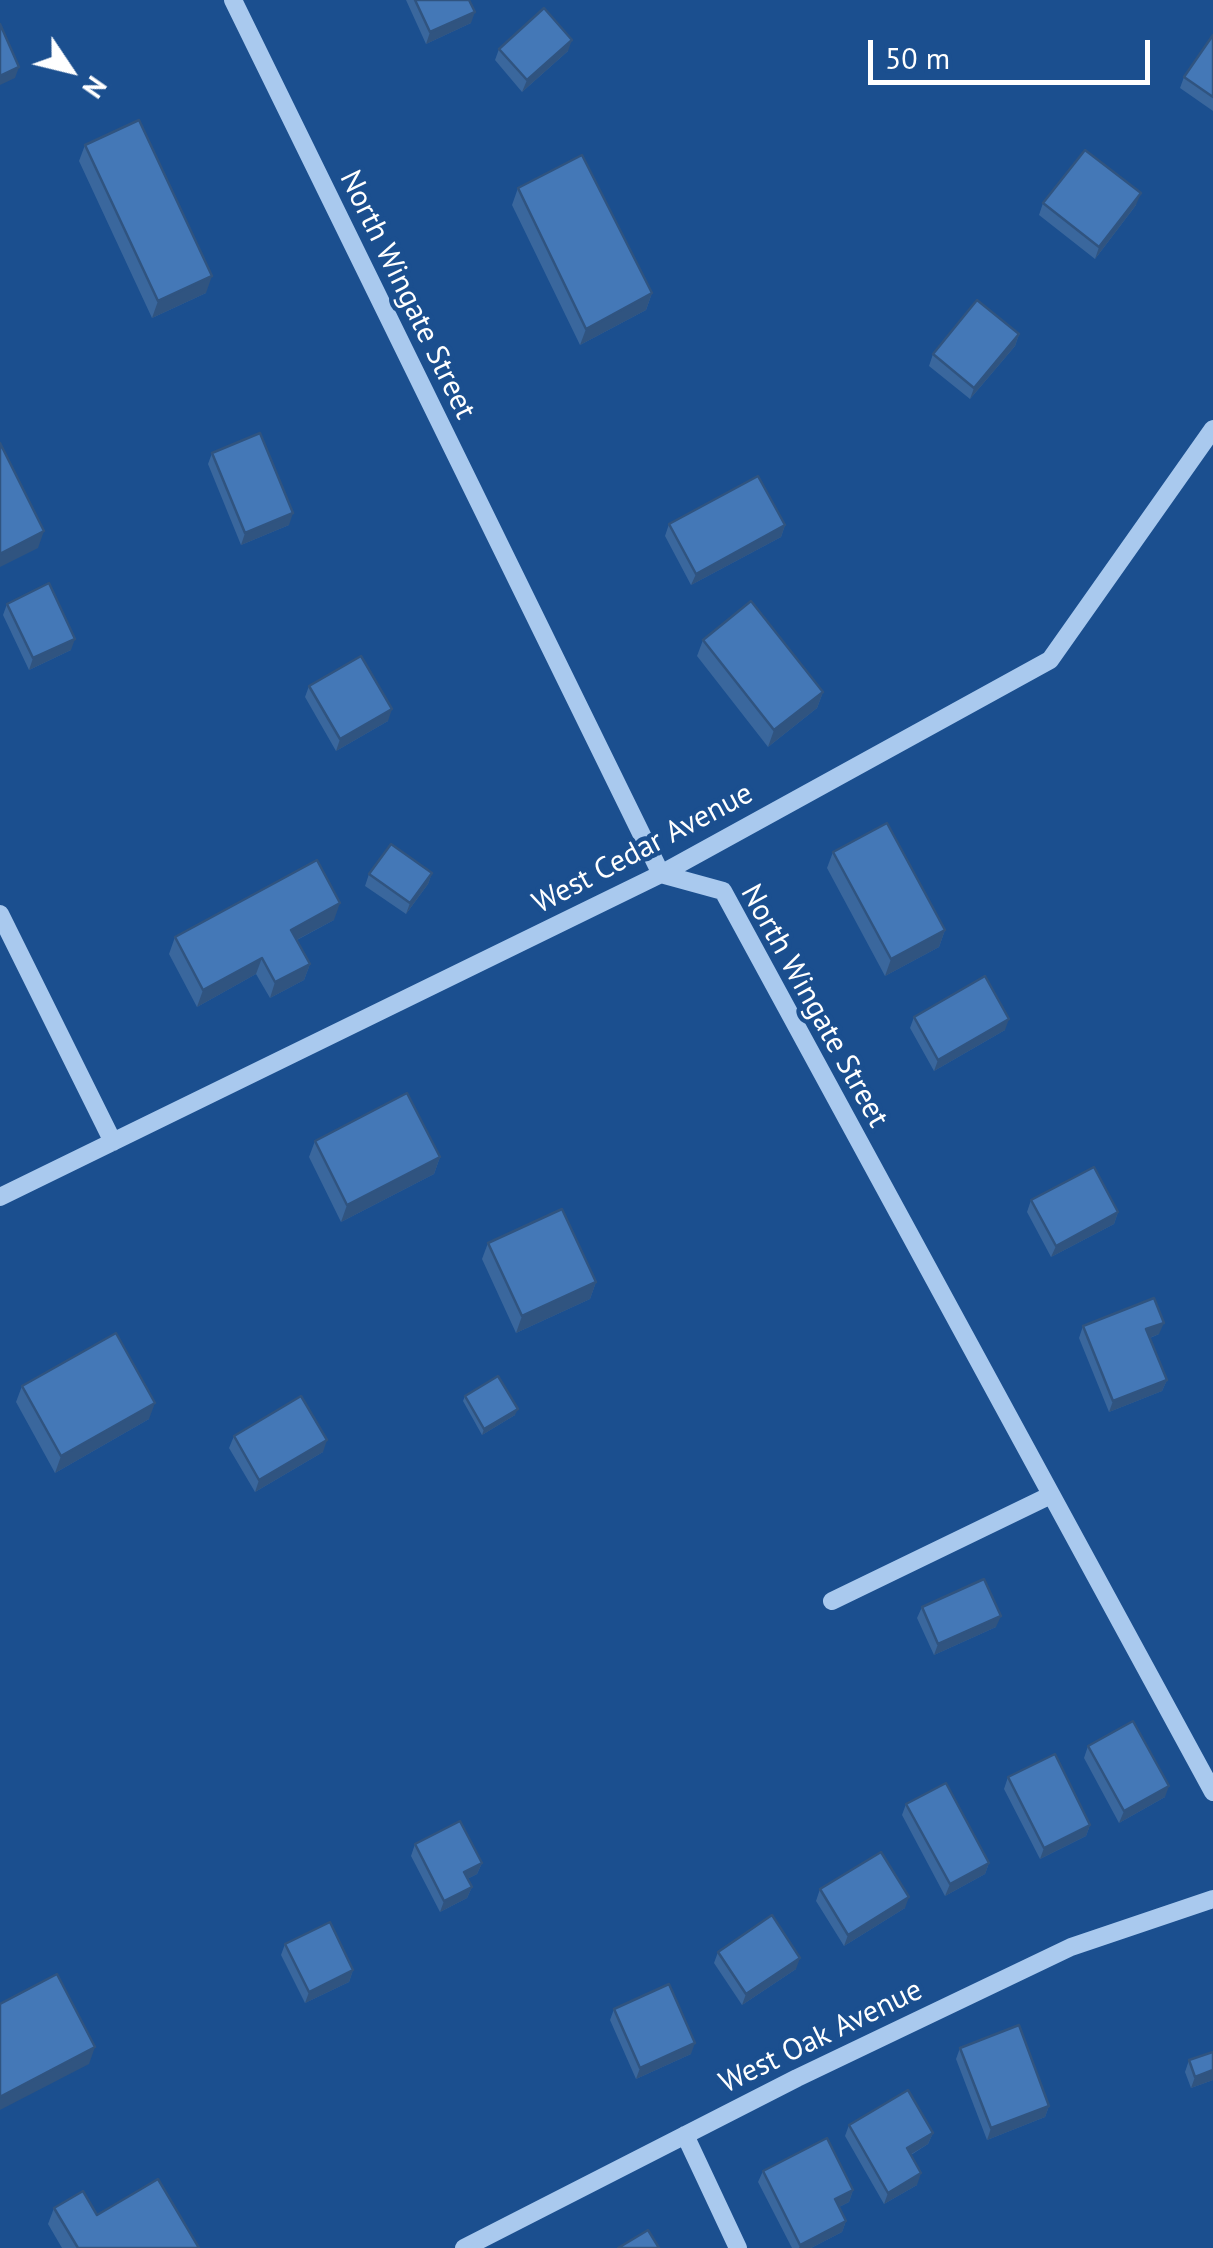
<!DOCTYPE html>
<style>
body{margin:0}
#map{position:relative;width:1213px;height:2248px;overflow:hidden;background:#1b4f8f;font-family:"PT Sans",sans-serif}
canvas{display:block}
.north{position:absolute;left:20px;top:20px;width:100px;height:100px;-webkit-text-stroke:8px #1b4f8f;paint-order:stroke;rotate:125deg;font-size:28px;font-weight:700;line-height:40px;text-align:center;color:#fff}
.north::after{content:'';display:block;margin:auto;width:35px;height:45px;background:#fff;clip-path:polygon(50% 0,100% 100%,50% 72%,0 100%)}
.scale{position:absolute;left:868px;top:40px;width:282px;height:45px;box-sizing:border-box;border:5px solid #fff;border-top:0;padding-left:12px;font-size:30px;line-height:35px;white-space:nowrap;color:#fff;-webkit-text-stroke:8px #1b4f8f;paint-order:stroke}
</style>
<div id="map">
<canvas width="1213" height="2248"></canvas>
<div class="north">N</div>
<div class="scale">50 m</div>
</div>
<script>
const ctx = document.querySelector('canvas').getContext('2d');
ctx.lineJoin = 'round';
function trace(path, color, width, dash) {
  ctx.strokeStyle = color;
  ctx.lineWidth = width;
  ctx.lineCap = dash ? 'butt' : 'round';
  ctx.setLineDash(dash || []);
  ctx.stroke(path);
}
function fillPath(path, color) {
  ctx.fillStyle = color;
  ctx.fill(path, 'evenodd');
}
function write(font, color, halo, rows, align = 'center') {
  ctx.font = font + ' "PT Sans",sans-serif';
  ctx.lineWidth = 9;
  ctx.setLineDash([]);
  ctx.textBaseline = 'middle';
  ctx.strokeStyle = halo;
  ctx.fillStyle = color;
  for (const [text, x, y, turn = 0] of rows) {
    ctx.save();
    ctx.translate(x, y);
    ctx.rotate((+turn || 0) * Math.PI / 180);
    ctx.textAlign = isNaN(turn) ? turn : align;
    if (halo) ctx.strokeText(text, 0, 0);
    ctx.fillText(text, 0, 0);
    ctx.restore();
  }
}
trace(new Path2D(`
 M233,0L661,874L723,891L1213,1792
 M0,914L113,1142
 M0,1197L661,874L1050,660L1213,429
 M832,1601L1051,1495
 M685,2135L738,2248
 M464,2248L797,2078L1071,1947L1213,1899`), '#a9c9ee', 18);
fillPath(new Path2D(`
 M406,0H469L471,23L426,44Z
 M1213,35V111L1180,88L1184,77Z
 M499,49L568,51L522,92L495,60Z
 M85,145L206,293L152,318L79,161Z
 M518,188L652,293L646,310L580,345L512,205Z
 M1043,203L1136,205L1095,259L1039,215Z
 M1019,334L1015,346L970,399L929,366L933,354Z
 M212,453L289,525L241,545L208,464Z
 M669,524L785,525L781,537L691,585L665,536Z
 M7,604L71,650L29,670L3,615Z
 M703,640L823,692L817,708L768,747L697,656Z
 M309,686L388,721L336,751L305,697Z
 M833,852L945,930L939,947L885,976L827,868Z
 M432,873L428,884L406,914L365,886L369,874Z
 M334,920L297,940L310,964L304,980L270,998L256,974L197,1007L169,954L175,937Z
 M914,1017L1005,1030L934,1071L910,1028Z
 M315,1141L440,1157L434,1174L341,1222L309,1157Z
 M1031,1200L1118,1212L1114,1224L1051,1257L1027,1212Z
 M488,1243L596,1282L590,1299L516,1333L482,1259Z
 M1083,1326L1159,1334L1150,1338L1167,1380L1162,1391L1109,1412L1079,1338Z
 M22,1386L149,1419L55,1473L16,1402Z
 M465,1396L515,1415L482,1435L463,1401Z
 M234,1436L323,1452L255,1492L229,1448Z
 M922,1607L996,1627L934,1655L917,1618Z
 M1088,1746L1165,1797L1119,1823L1084,1758Z
 M1008,1777L1090,1825L1086,1836L1040,1859L1004,1789Z
 M906,1804L989,1863L985,1874L945,1896L902,1815Z
 M415,1844L482,1863L477,1874L467,1879L472,1887L467,1898L440,1912L411,1856Z
 M820,1889L905,1908L844,1946L816,1901Z
 M285,1944L353,1970L349,1982L305,2003L281,1955Z
 M718,1952L796,1969L742,2005L714,1963Z
 M614,2009L691,2054L636,2079L610,2020Z
 M960,2048L1049,2106L1045,2117L987,2140L956,2059Z
 M1213,2052V2080L1191,2088L1185,2072L1189,2060Z
 M849,2125L933,2133L928,2144L911,2155L917,2185L884,2204L845,2136Z
 M763,2171L853,2190L849,2202L839,2207L846,2221L842,2232L811,2248H792L758,2182Z
 M54,2208L97,2215L199,2248H62L48,2224Z`), '#3a679d');
fillPath(new Path2D(`
 M475,12L471,23L426,44L430,32Z
 M572,40L568,51L522,92L527,80Z
 M19,67L15,78L0,85V76Z
 M1141,193L1136,205L1095,259L1099,247Z
 M212,276L206,293L152,318L158,301Z
 M652,293L646,310L580,345L586,329Z
 M1019,334L1015,346L970,399L974,388Z
 M293,513L289,525L241,545L245,533Z
 M785,525L781,537L691,585L696,574Z
 M44,531L38,548L0,567V554Z
 M75,639L71,650L29,670L33,658Z
 M823,692L817,708L768,747L774,730Z
 M392,709L388,721L336,751L340,739Z
 M432,873L428,884L406,914L410,903Z
 M340,903L334,920L285,946L291,930Z
 M945,930L939,947L885,976L891,959Z
 M262,958L256,974L197,1007L203,990Z
 M310,964L304,980L270,998L275,982Z
 M1009,1019L1005,1030L934,1071L938,1060Z
 M440,1157L434,1174L341,1222L347,1205Z
 M1118,1212L1114,1224L1051,1257L1056,1246Z
 M596,1282L590,1299L516,1333L522,1316Z
 M1164,1323L1159,1334L1142,1341L1146,1329Z
 M1167,1380L1162,1391L1109,1412L1113,1401Z
 M155,1403L149,1419L55,1473L61,1456Z
 M518,1409L515,1415L482,1435L484,1429Z
 M327,1440L323,1452L255,1492L259,1480Z
 M1001,1616L996,1627L934,1655L938,1644Z
 M1169,1786L1165,1797L1119,1823L1124,1811Z
 M1090,1825L1086,1836L1040,1859L1044,1848Z
 M482,1863L477,1874L459,1883L464,1872Z
 M989,1863L985,1874L945,1896L950,1884Z
 M472,1887L467,1898L440,1912L444,1901Z
 M909,1897L905,1908L844,1946L848,1935Z
 M800,1958L796,1969L742,2005L746,1994Z
 M353,1970L349,1982L305,2003L309,1992Z
 M695,2043L691,2054L636,2079L640,2068Z
 M95,2047L89,2064L0,2110V2097Z
 M1213,2070V2080L1191,2088L1195,2077Z
 M1049,2106L1045,2117L987,2140L991,2128Z
 M933,2133L928,2144L903,2159L907,2148Z
 M921,2173L917,2185L884,2204L888,2193Z
 M853,2190L849,2202L831,2211L835,2199Z
 M846,2221L842,2232L811,2248H799L800,2245Z`), '#305480');
const building = new Path2D(`
 M415,0H469L475,12L430,32Z
 M544,8L572,40L527,80L499,49Z
 M0,24L19,67L0,76Z
 M1213,35V97L1184,77Z
 M139,120L212,276L158,301L85,145Z
 M1085,150L1141,193L1099,247L1043,203Z
 M582,155L652,293L586,329L518,188Z
 M977,300L1019,334L974,388L933,354Z
 M260,433L293,513L245,533L212,453Z
 M0,443L44,531L0,554Z
 M758,476L785,525L696,574L669,524Z
 M49,583L75,639L33,658L7,604Z
 M751,601L823,692L774,730L703,640Z
 M361,656L392,709L340,739L309,686Z
 M887,823L945,930L891,959L833,852Z
 M391,844L432,873L410,903L369,874Z
 M317,860L340,903L291,930L310,964L275,982L262,958L203,990L175,937Z
 M985,976L1009,1019L938,1060L914,1017Z
 M407,1093L440,1157L347,1205L315,1141Z
 M1094,1167L1118,1212L1056,1246L1031,1200Z
 M562,1209L596,1282L522,1316L488,1243Z
 M1154,1298L1164,1323L1146,1329L1167,1380L1113,1401L1083,1326Z
 M116,1333L155,1403L61,1456L22,1386Z
 M498,1376L518,1409L484,1429L465,1396Z
 M301,1396L327,1440L259,1480L234,1436Z
 M984,1579L1001,1616L938,1644L922,1607Z
 M1133,1721L1169,1786L1124,1811L1088,1746Z
 M1055,1754L1090,1825L1044,1848L1008,1777Z
 M946,1783L989,1863L950,1884L906,1804Z
 M460,1821L482,1863L464,1872L472,1887L444,1901L415,1844Z
 M881,1852L909,1897L848,1935L820,1889Z
 M772,1915L800,1958L746,1994L718,1952Z
 M330,1922L353,1970L309,1992L285,1944Z
 M57,1974L95,2047L0,2097V2004Z
 M669,1984L695,2043L640,2068L614,2009Z
 M1019,2025L1049,2106L991,2128L960,2048Z
 M1213,2052V2070L1195,2077L1189,2060Z
 M908,2090L933,2133L907,2148L921,2173L888,2193L849,2125Z
 M827,2138L853,2190L835,2199L846,2221L800,2245L763,2171Z
 M158,2179L199,2248H78L54,2208L83,2191L97,2215Z
 M648,2230L659,2248H618Z`);
fillPath(building, '#4478b7');
trace(building, '#305480', 2.5);
write('30px', '#fff', '#1b4f8f', [
 ["North Wingate Street",407,295,64],
 ["West Cedar Avenue",643,849,-28],
 ["North Wingate Street",814,1006,61],
 ["West Oak Avenue",821,2037,-26]
]);
</script>
